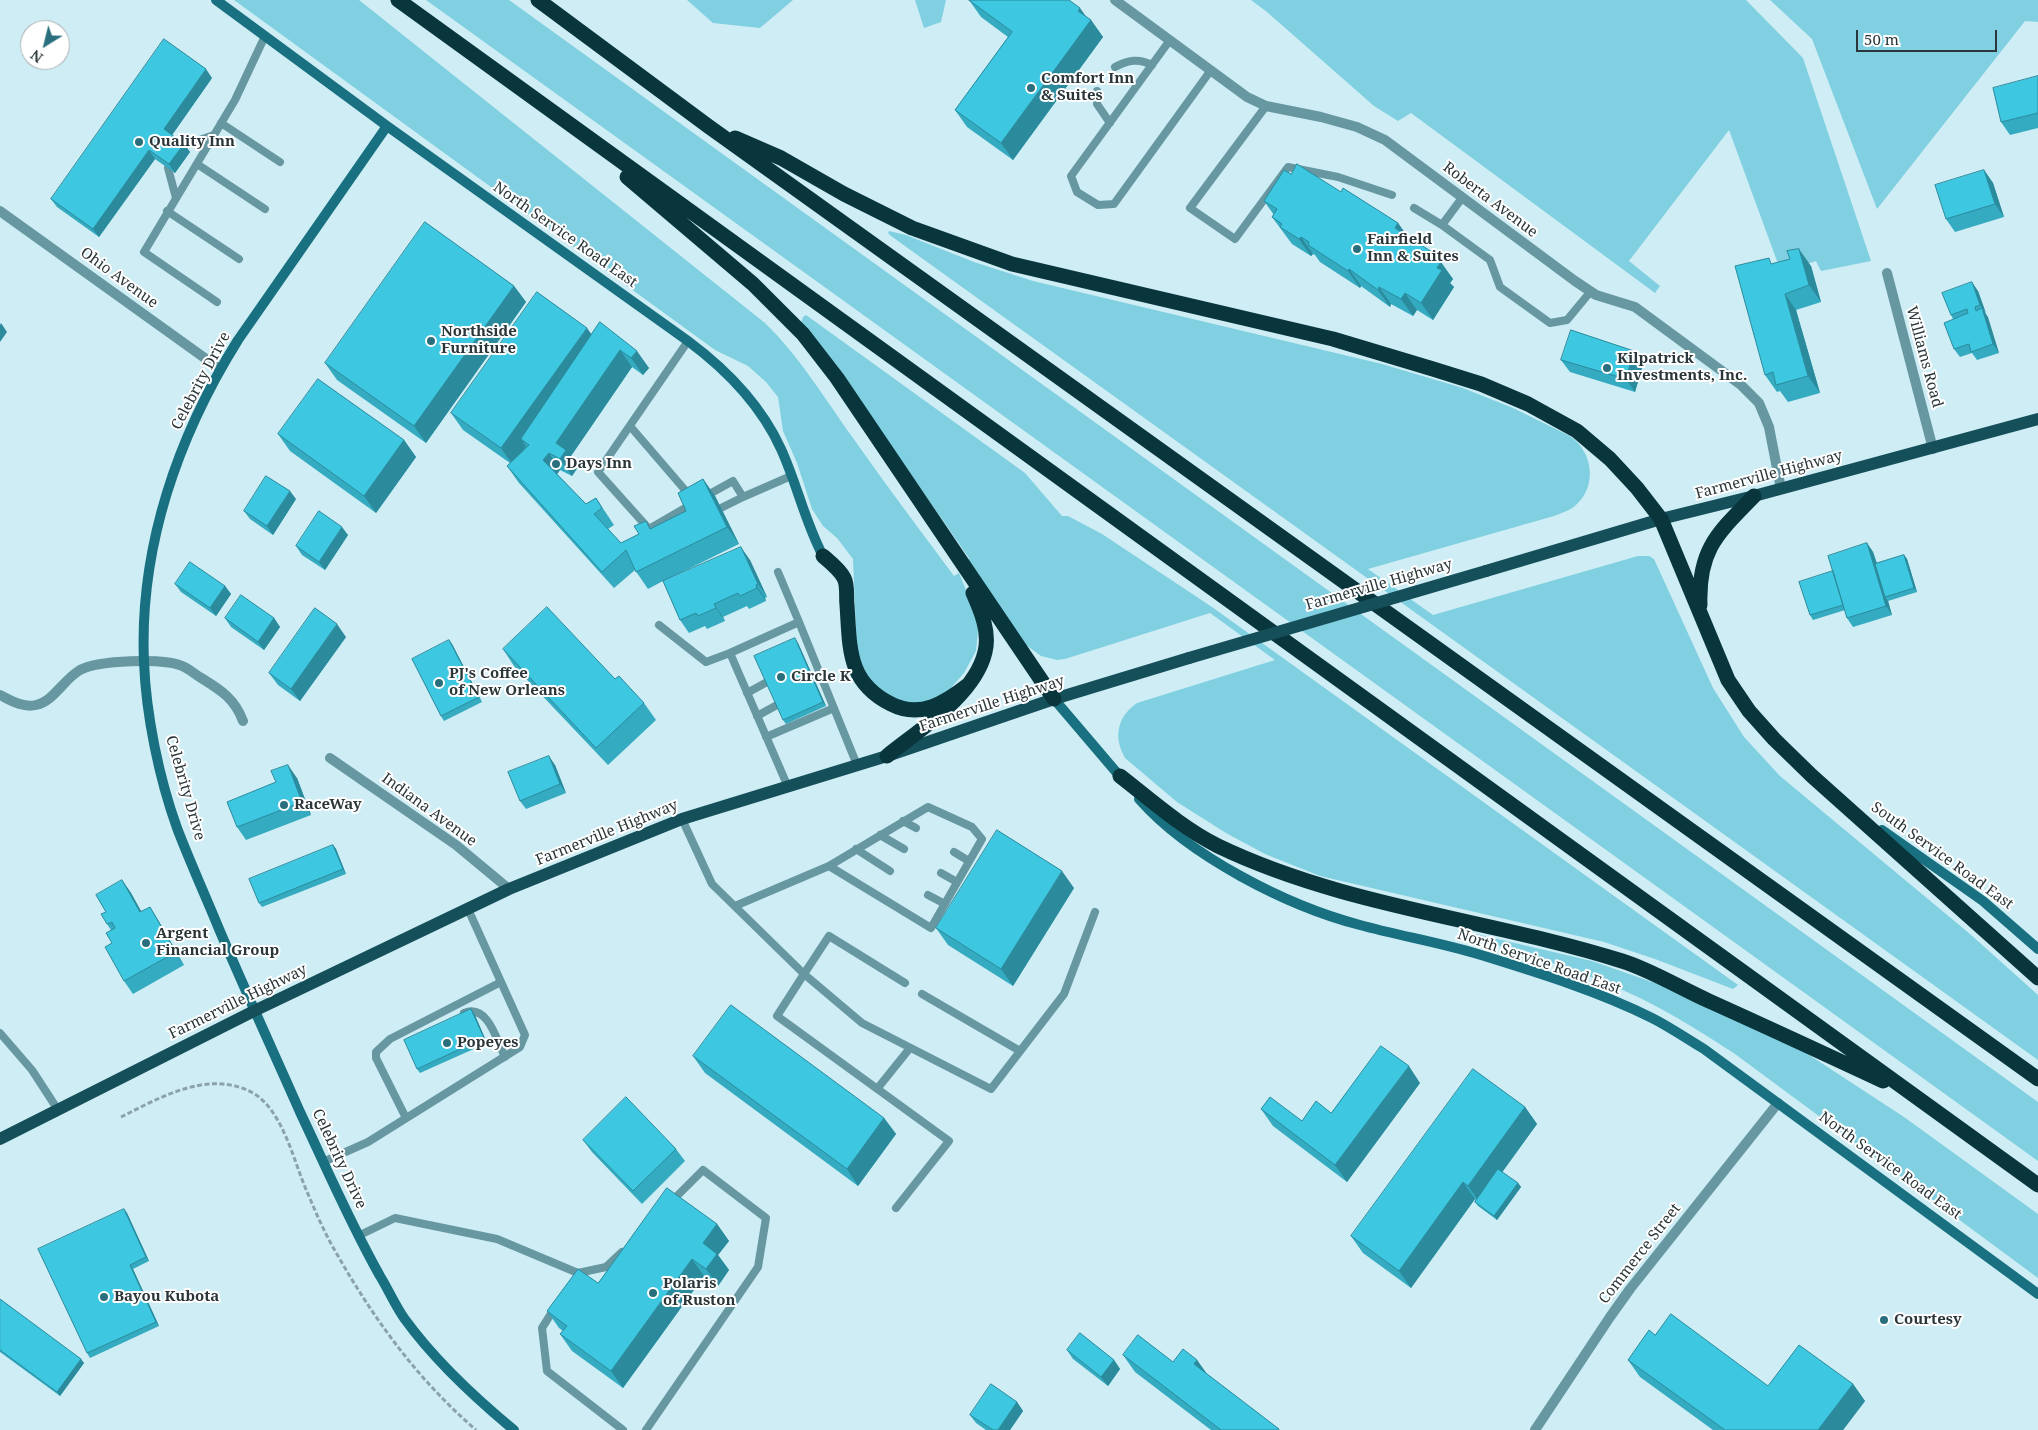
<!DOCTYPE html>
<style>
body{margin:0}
#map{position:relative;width:2038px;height:1430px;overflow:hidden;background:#ceedf4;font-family:"Noto Serif",serif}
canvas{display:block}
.north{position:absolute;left:20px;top:20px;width:50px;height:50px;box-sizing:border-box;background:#fff;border:1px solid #aaafb0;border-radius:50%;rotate:216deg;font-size:14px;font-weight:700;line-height:20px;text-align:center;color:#2a3639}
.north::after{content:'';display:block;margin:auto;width:18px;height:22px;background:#296f7d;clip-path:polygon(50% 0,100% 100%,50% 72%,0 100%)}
.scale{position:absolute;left:1856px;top:30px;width:141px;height:22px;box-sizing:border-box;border:2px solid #2a3639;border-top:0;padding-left:6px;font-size:15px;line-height:18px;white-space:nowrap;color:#2a3639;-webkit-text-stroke:4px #fff;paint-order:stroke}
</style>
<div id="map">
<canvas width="2038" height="1430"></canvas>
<div class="north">N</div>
<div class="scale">50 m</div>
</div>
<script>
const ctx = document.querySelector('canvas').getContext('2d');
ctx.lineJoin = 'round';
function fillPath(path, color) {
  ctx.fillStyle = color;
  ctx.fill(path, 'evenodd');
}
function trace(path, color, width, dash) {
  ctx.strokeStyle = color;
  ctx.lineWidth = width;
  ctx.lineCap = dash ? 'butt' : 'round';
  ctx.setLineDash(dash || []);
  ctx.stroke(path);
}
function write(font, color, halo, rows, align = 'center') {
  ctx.font = font + ' "Noto Serif",serif';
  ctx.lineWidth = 4;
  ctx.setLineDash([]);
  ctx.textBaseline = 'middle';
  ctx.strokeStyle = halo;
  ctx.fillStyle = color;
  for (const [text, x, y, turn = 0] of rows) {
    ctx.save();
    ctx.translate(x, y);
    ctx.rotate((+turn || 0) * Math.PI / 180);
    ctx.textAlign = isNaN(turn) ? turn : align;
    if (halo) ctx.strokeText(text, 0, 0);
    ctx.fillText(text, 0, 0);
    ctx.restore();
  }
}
fillPath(new Path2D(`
 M234,0H359L765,323C800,357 825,399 853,438C886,485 920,530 954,576L959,573L976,614L978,631L976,651L964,673L943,697L925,703H901L869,682L857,653L853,559L837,538L823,526L812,509L797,463L783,431L778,397L766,382L748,366L715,350Z
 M426,0H509L2038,1102V1161Z
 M687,0H793L760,28L713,23Z
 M915,0H946L941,22L924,28Z
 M1251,0H1746L1803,58L1871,261L1821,271L1816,261L1781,272L1729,130L1629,261L1660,286L1655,293L1411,113L1398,121L1374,106L1267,12Z
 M1770,0H2038V22L2025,21L1877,209L1812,39Z
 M889,231L906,235L974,262L1033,281L1382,364L1463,388L1513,408L1570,436C1593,452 1598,486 1575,506C1569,511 1561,513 1554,516L1368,569L1433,615L1638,556H1649L1654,559L1713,688L1744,737L1780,776L1970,934L2038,995V1060L891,236L888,233Z
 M806,315L1025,473L1062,516H1068L1102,534L1212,607L1738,985L1733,989L1655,959L1604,942L1320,876L1265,854L1226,833L1177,802L1125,758C1113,737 1117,717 1137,703L1275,660L1210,613L1065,659L1057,660L1041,656L1026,645L968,563L969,558L827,354L801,323L803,317Z
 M1476,934L1592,961L1692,996L1803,1051L1904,1117L2038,1214V1278L1735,1054C1704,1034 1673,1014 1640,998C1587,972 1530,956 1474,938Z`), '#81d0e1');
trace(new Path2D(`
 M121,1117C161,1097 209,1069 253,1093C282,1110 293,1158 305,1187C314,1208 323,1230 334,1249C373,1318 416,1378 476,1430`), '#8ba3a8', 3, [5, 2.5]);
trace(new Path2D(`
 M1170,40L1071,176L1077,192L1098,205L1114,204L1211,70
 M1115,67C1128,60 1139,58 1152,65
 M1097,91V104L1110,123
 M1266,106L1190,208L1235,239L1288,167L1338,177L1392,195
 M221,123L280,162
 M182,146L214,135
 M197,164L265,209
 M168,168L176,198
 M1414,208L1442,225L1490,260L1500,287L1550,323L1567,320L1591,291
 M167,211L239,259
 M1442,225L1462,198
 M217,302L144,252L235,100L265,36
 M688,341L598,472L649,529L692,504
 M630,426L691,497
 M704,497L733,481L743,497L791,476
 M721,508L743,497
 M778,572L799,622
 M659,625L706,662L730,653
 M747,693L767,682
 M757,716L777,705
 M766,737L834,708
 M788,787L730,653L799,622L857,765
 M682,819L712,884L804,974L777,1016L949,1141L896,1208
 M903,821L916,828
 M880,835L904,849
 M856,849L890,871
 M954,852L969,861
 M941,873L957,882
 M928,895L945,904
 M735,906L829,866L931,928L982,839L972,827L928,807L829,866
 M905,983L829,936L804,974L862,1023L991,1089L1064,994L1095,912
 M922,994L1020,1051
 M464,1013C488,1003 497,1041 505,1057
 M0,1033L32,1070L58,1110
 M877,1089L910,1048
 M406,1118L376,1058V1052L390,1039L501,982
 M323,1162L368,1142L520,1047L525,1035L468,909
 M358,1236L395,1218L497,1239L578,1273L606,1267L622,1252
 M554,1309L542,1328L547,1371L623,1430
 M646,1430L758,1267L766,1218L703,1170L672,1201`), '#6797a1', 8);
trace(new Path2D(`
 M1115,0L1247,97L1266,106L1321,117L1357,127L1385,140L1575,281L1596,295L1635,307L1741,385L1759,403L1769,427L1781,489
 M0,211L220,369
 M1887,273L1933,449
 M0,695C12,701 23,708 36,705C54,701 64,679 80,670C99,660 163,658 182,666C188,668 193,673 198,676C219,689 234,697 243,721
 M330,758L456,845L509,889
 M1535,1430L1610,1317L1630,1289L1778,1103`), '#6797a1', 10);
trace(new Path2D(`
 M216,0L387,126L688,341C727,370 761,405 781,449C797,484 805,522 823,556
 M387,126L238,340C178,436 139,547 144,662C146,715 159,778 177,828C190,862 205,895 219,929C245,990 273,1051 300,1112C326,1167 350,1223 380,1276C388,1289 395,1305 404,1318C435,1361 474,1397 514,1430
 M1054,699L1123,780
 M1139,799C1189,856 1287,906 1360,925C1400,936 1442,943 1481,955C1539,973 1598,991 1652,1018C1670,1027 1687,1039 1704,1049L2038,1294
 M1882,830L1983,901L2038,949`), '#187080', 10);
trace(new Path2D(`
 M1486,571L1661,519L1754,496L2038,419
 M0,1139L254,1011L509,889L682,819L887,756L1054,699L1189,658`), '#154f5a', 12);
trace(new Path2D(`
 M398,0L2038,1185
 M538,0L708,126L2038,1079
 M735,138L781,158L844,194L912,228L1012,264L1333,339L1433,369L1481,384L1528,404L1577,431L1610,459L1637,488L1661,519L1728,680L1749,711L1774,739L1812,776L2038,978
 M627,177L753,284L803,334L837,378L1054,699
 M823,556C830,562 840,570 844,578C848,585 846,598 847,605C850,648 847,682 891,704C920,719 945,703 968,685
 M1700,605C1698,549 1718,533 1754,496
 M887,756C919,730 975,695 985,652C990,632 981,611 973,593
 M1120,776C1151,800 1182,828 1218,846C1345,907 1489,919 1622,961C1651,970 1680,988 1709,1001C1767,1027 1825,1054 1883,1081`), '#09353d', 15);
trace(new Path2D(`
 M1189,658L1486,571`), '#154f5a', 12);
fillPath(new Path2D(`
 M969,0L1086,17L1091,20L1103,37L1013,160L967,127L955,110L1008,37L981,17Z
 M2038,76V128L2010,135L2001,122Z
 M212,78L172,135L184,144L190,152L175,173L155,159L99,237L57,207L51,199Z
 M1984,170L1993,183L2004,217L1955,232L1946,219Z
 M1291,174L1341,192L1398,223L1407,236L1438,260L1453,279L1450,283L1454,287L1433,320L1417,310L1413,316L1391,304L1390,307L1361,286L1360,288L1320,262L1315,255L1313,254L1311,256L1292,244L1272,217L1274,215L1264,201Z
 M1773,263L1811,266L1821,302L1796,310L1820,393L1788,402L1780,391L1777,392L1765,375Z
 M514,286L526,302L426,443L337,380L325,363Z
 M1978,291L1999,353L1977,360L1972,353L1960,357L1954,349L1953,319L1951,315Z
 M600,322L649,368L643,375L632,367L571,456L578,467L572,476L560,470L557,474L586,504L596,498L614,525L608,529L621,543L686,511L703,479L715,496L739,544L664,581L750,560L767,597L765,598L766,601L749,609L747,606L723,617L725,621L707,629L705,626L689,633L680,620L663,581L648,589L635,570L614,588L519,483L507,466L510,463L463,430L451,413L591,335Z
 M1634,351L1643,364L1635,392L1570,372L1561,360Z
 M278,434L404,440L416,457L376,513L290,451Z
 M296,499L273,535L250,519L244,511Z
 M348,535L325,570L302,555L296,546Z
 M1867,543L1873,552L1877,563L1904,555L1907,559L1917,592L1888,601L1892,615L1853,627L1847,618L1845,610L1813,620L1810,615L1833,571Z
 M175,584L225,586L231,594L216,616L181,592Z
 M225,618H274L280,627L264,650L231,627Z
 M346,637L300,701L278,685L269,673Z
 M449,640L452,644L482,702L444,721L441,716Z
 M798,643L826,706L786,724L783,720Z
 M503,649L615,679L644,703L656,720L608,765L514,666Z
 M555,765L566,793L526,809L520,801Z
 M297,778L311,815L246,840L237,827Z
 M333,845L336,849L346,874L262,907L259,903Z
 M122,880L131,893L141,912L150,907L158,920L184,965L133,994L124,981L112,943L111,930L107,924L106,912Z
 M1074,888L1013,986L948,945L936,928Z
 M474,1013L487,1043L420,1073L417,1069Z
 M693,1056L884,1118L896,1134L858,1186L705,1073Z
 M1420,1083L1347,1182L1273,1126L1261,1109L1302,1121L1331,1113Z
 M1525,1107L1537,1124L1502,1172L1518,1183L1521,1187L1497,1220L1478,1206L1475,1202L1476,1200L1475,1199L1411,1288L1363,1253L1351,1236Z
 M583,1140L676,1149L685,1161L642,1204L592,1152Z
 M124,1209L127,1213L149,1261L133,1269L159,1326L90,1358L87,1353Z
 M717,1224L729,1241L718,1255L729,1270L718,1286L704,1276L623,1388L572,1351L560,1334L563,1331L559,1328L547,1311L598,1283Z
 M0,1299L84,1363L60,1396L0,1352Z
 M1655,1335L1768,1386L1853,1384L1865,1401L1843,1430H1713L1640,1377L1628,1360Z
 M1067,1350L1114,1360L1120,1369L1108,1386L1073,1359Z
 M1123,1355L1173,1362L1197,1360L1207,1374L1280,1430H1211L1135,1372Z
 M1017,1402L1023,1411L1010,1430H986L976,1423L970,1415Z`), '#34abc1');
fillPath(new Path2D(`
 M1080,8L1090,22L1091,20L1103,37L1013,160L1001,143Z
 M206,69L212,78L170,138L164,129Z
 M184,144L190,152L175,173L169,164Z
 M149,150L155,159L99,237L93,229Z
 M1984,170L1993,183L2004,217L1995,204Z
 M1398,223L1410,240L1395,228Z
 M1301,237L1313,254L1311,256L1299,239Z
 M1799,249L1811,266L1821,302L1809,285Z
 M1432,252L1440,263L1441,262L1453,279L1450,283L1454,287L1433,320L1421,303L1430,255Z
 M1349,269L1361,286L1360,288L1348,271Z
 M1972,282L1978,291L1986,313L1980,305Z
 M514,286L526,302L426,443L414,426Z
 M1379,287L1391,304L1390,307L1378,290Z
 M1405,293L1417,310L1413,316L1401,299Z
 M1785,294L1796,310L1820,393L1808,376Z
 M1982,308L1988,317L1999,353L1993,344Z
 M1,323L7,332L0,342V325Z
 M587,328L599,345L521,439L526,446L513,465L501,448Z
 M620,350L632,367L571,456L578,467L572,476L560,459L556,443Z
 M637,351L649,368L643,375L631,358Z
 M1634,351L1643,364L1635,392L1626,379Z
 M404,440L416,457L376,513L364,496Z
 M549,453L560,470L555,477L543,460Z
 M703,479L715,496L739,544L727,527Z
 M290,491L296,499L273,535L267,526Z
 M342,527L348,535L325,570L319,562Z
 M1867,543L1873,552L1887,596L1885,597L1888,601L1892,615L1886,606Z
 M741,547L750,560L767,597L758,584Z
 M1904,555L1907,559L1917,592L1914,588Z
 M756,585L765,598L766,601L757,588Z
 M225,586L231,594L216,616L210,608Z
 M714,604L723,617L725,621L716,608Z
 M274,618L280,627L264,650L258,642Z
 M337,624L346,637L300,701L291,689Z
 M795,638L798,643L826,706L823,702Z
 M449,640L452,644L482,702L479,697Z
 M549,756L555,765L566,793L560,784Z
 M288,765L297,778L311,815L302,802Z
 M333,845L336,849L346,874L343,869Z
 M1062,871L1074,888L1013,986L1001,969Z
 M122,880L131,893L149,925L140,912Z
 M150,907L158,920L184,965L176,952Z
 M471,1009L474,1013L487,1043L484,1038Z
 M1409,1066L1420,1083L1347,1182L1335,1165Z
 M1525,1107L1537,1124L1480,1203L1468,1186Z
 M884,1118L896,1134L858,1186L847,1169Z
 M1463,1182L1475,1199L1411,1288L1399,1271Z
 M1518,1183L1521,1187L1497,1220L1494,1216Z
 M124,1209L127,1213L149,1261L146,1257Z
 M717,1224L729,1241L718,1255L729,1270L718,1286L706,1269L703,1243Z
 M692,1259L704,1276L623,1388L611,1371Z
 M130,1265L133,1269L159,1326L156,1322Z
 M81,1359L84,1363L60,1396L57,1392Z
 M1114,1360L1120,1369L1108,1386L1101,1377Z
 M1197,1360L1209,1377L1194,1364Z
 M1853,1384L1865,1401L1843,1430H1818Z
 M1017,1402L1023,1411L1010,1430H998Z`), '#2b8b9d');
const building = new Path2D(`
 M969,0H1069L1080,8L1078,11L1091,20L1001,143L955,110L1012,32Z
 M164,39L206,69L164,129L184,144L169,164L149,150L93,229L51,199Z
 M2038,76V113L2001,122L1993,88Z
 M1297,164L1341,192L1343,188L1398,223L1395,228L1432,252L1430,255L1441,262L1437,268L1442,270L1421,303L1405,293L1401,299L1379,287L1378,290L1349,269L1348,271L1308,245L1309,242L1301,237L1299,239L1280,227L1282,224L1272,217L1277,209L1264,201L1284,170L1291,174Z
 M1984,170L1995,204L1946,219L1935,185Z
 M425,222L514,286L414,426L325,363Z
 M1799,249L1809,285L1785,294L1808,376L1776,385L1773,372L1765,375L1735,266L1769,258L1771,264L1790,259L1787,251Z
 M1972,282L1980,305L1975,307L1976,311L1982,308L1993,344L1971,352L1969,344L1954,349L1944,323L1968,313L1967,309L1951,315L1942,293Z
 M537,292L587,328L501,448L451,413Z
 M600,322L637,351L631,358L620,350L556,443L566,450L560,459L549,453L543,460L586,504L596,498L602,508L594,514L621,543L639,534L634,526L646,521L650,529L686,511L678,493L703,479L727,527L636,572L626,550L602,572L507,466L529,445L521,439Z
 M1571,330L1634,351L1626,379L1561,360Z
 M318,379L404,440L364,496L278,434Z
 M266,476L290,491L267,526L244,511Z
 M319,511L342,527L319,562L296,546Z
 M1867,543L1886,606L1847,618L1828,556Z
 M741,547L758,584L756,585L757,588L740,596L738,593L714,604L716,608L698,616L696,613L680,620L663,581Z
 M1904,555L1914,588L1885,597L1875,564Z
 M190,562L225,586L210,608L175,584Z
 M1833,571L1843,605L1810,615L1799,582Z
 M241,595L274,618L258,642L225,618Z
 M547,607L615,679L619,676L644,703L596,748L503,649Z
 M315,608L337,624L291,689L269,673Z
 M795,638L823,702L783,720L754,656Z
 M449,640L479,697L441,716L412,659Z
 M549,756L560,784L520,801L508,772Z
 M288,765L302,802L237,827L227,802L276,782L271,771Z
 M997,830L1062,871L1001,969L936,928Z
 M333,845L343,869L259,903L249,879Z
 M122,880L140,912L150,907L176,952L124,981L105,947L112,943L106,933L115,928L112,922L107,924L101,914L106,912L96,895Z
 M731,1005L884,1118L847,1169L693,1056Z
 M471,1009L484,1038L417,1069L404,1040Z
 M1381,1046L1409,1066L1335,1165L1261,1109L1270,1097L1302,1121L1316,1101L1331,1113Z
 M1473,1069L1525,1107L1468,1186L1463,1182L1399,1271L1351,1236Z
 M626,1097L676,1149L633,1191L583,1140Z
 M1498,1169L1518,1183L1494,1216L1475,1202Z
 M667,1188L717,1224L703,1243L717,1254L706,1269L692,1259L611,1371L560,1334L567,1326L547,1311L578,1269L598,1283Z
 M124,1209L146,1257L130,1265L156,1322L87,1353L38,1249Z
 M0,1299L81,1359L57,1392L0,1350Z
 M1671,1314L1768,1386L1799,1345L1853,1384L1818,1430H1725L1628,1360L1649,1330L1655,1335Z
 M1080,1333L1114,1360L1101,1377L1067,1350Z
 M1138,1335L1173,1362L1183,1349L1197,1360L1194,1364L1279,1429L1278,1430H1221L1123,1355Z
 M991,1384L1017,1402L998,1430H993L970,1415Z`);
fillPath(building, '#3dc7e0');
trace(building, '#2b8b9d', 1);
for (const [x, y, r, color] of [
 [1031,88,5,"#296f7d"],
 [139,142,5,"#296f7d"],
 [1357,249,5,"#296f7d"],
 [431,341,5,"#296f7d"],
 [1607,368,5,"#296f7d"],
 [556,464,5,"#296f7d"],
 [781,677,5,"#296f7d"],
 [439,683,5,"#296f7d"],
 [284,805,5,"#296f7d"],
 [146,943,5,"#296f7d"],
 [447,1043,5,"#296f7d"],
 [653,1293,5,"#296f7d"],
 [104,1297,5,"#296f7d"],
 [1884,1320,5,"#296f7d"]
]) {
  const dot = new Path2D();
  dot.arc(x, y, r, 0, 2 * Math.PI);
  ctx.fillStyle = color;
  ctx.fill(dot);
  trace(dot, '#fff', 2);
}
write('bold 15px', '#2a3639', '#fff', [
 ["Comfort Inn",1041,79],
 ["& Suites",1041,96],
 ["Quality Inn",149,142],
 ["Fairfield",1367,240],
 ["Inn & Suites",1367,257],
 ["Northside",441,332],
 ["Furniture",441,349],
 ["Kilpatrick",1617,359],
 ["Investments, Inc.",1617,376],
 ["Days Inn",566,464],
 ["PJ's Coffee",449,674],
 ["of New Orleans",449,691],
 ["Circle K",791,677],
 ["RaceWay",294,805],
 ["Argent",156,934],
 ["Financial Group",156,951],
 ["Popeyes",457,1043],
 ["Polaris",663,1284],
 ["of Ruston",663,1301],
 ["Bayou Kubota",114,1297],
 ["Courtesy",1894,1320]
], 'left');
write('15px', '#2a3639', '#fff', [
 ["Roberta Avenue",1490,200,37],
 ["North Service Road East",565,235,35],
 ["Ohio Avenue",119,278,36],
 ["Williams Road",1924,357,75],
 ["Celebrity Drive",201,381,-62],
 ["Farmerville Highway",1769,475,-15],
 ["Farmerville Highway",1379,585,-16],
 ["Farmerville Highway",992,704,-18],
 ["Celebrity Drive",185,788,74],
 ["Indiana Avenue",429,810,36],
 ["Farmerville Highway",607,833,-22],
 ["South Service Road East",1942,856,36],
 ["North Service Road East",1539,962,19],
 ["Farmerville Highway",238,1002,-26],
 ["Celebrity Drive",339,1159,65],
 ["North Service Road East",1890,1166,36],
 ["Commerce Street",1640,1254,-52]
]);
</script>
